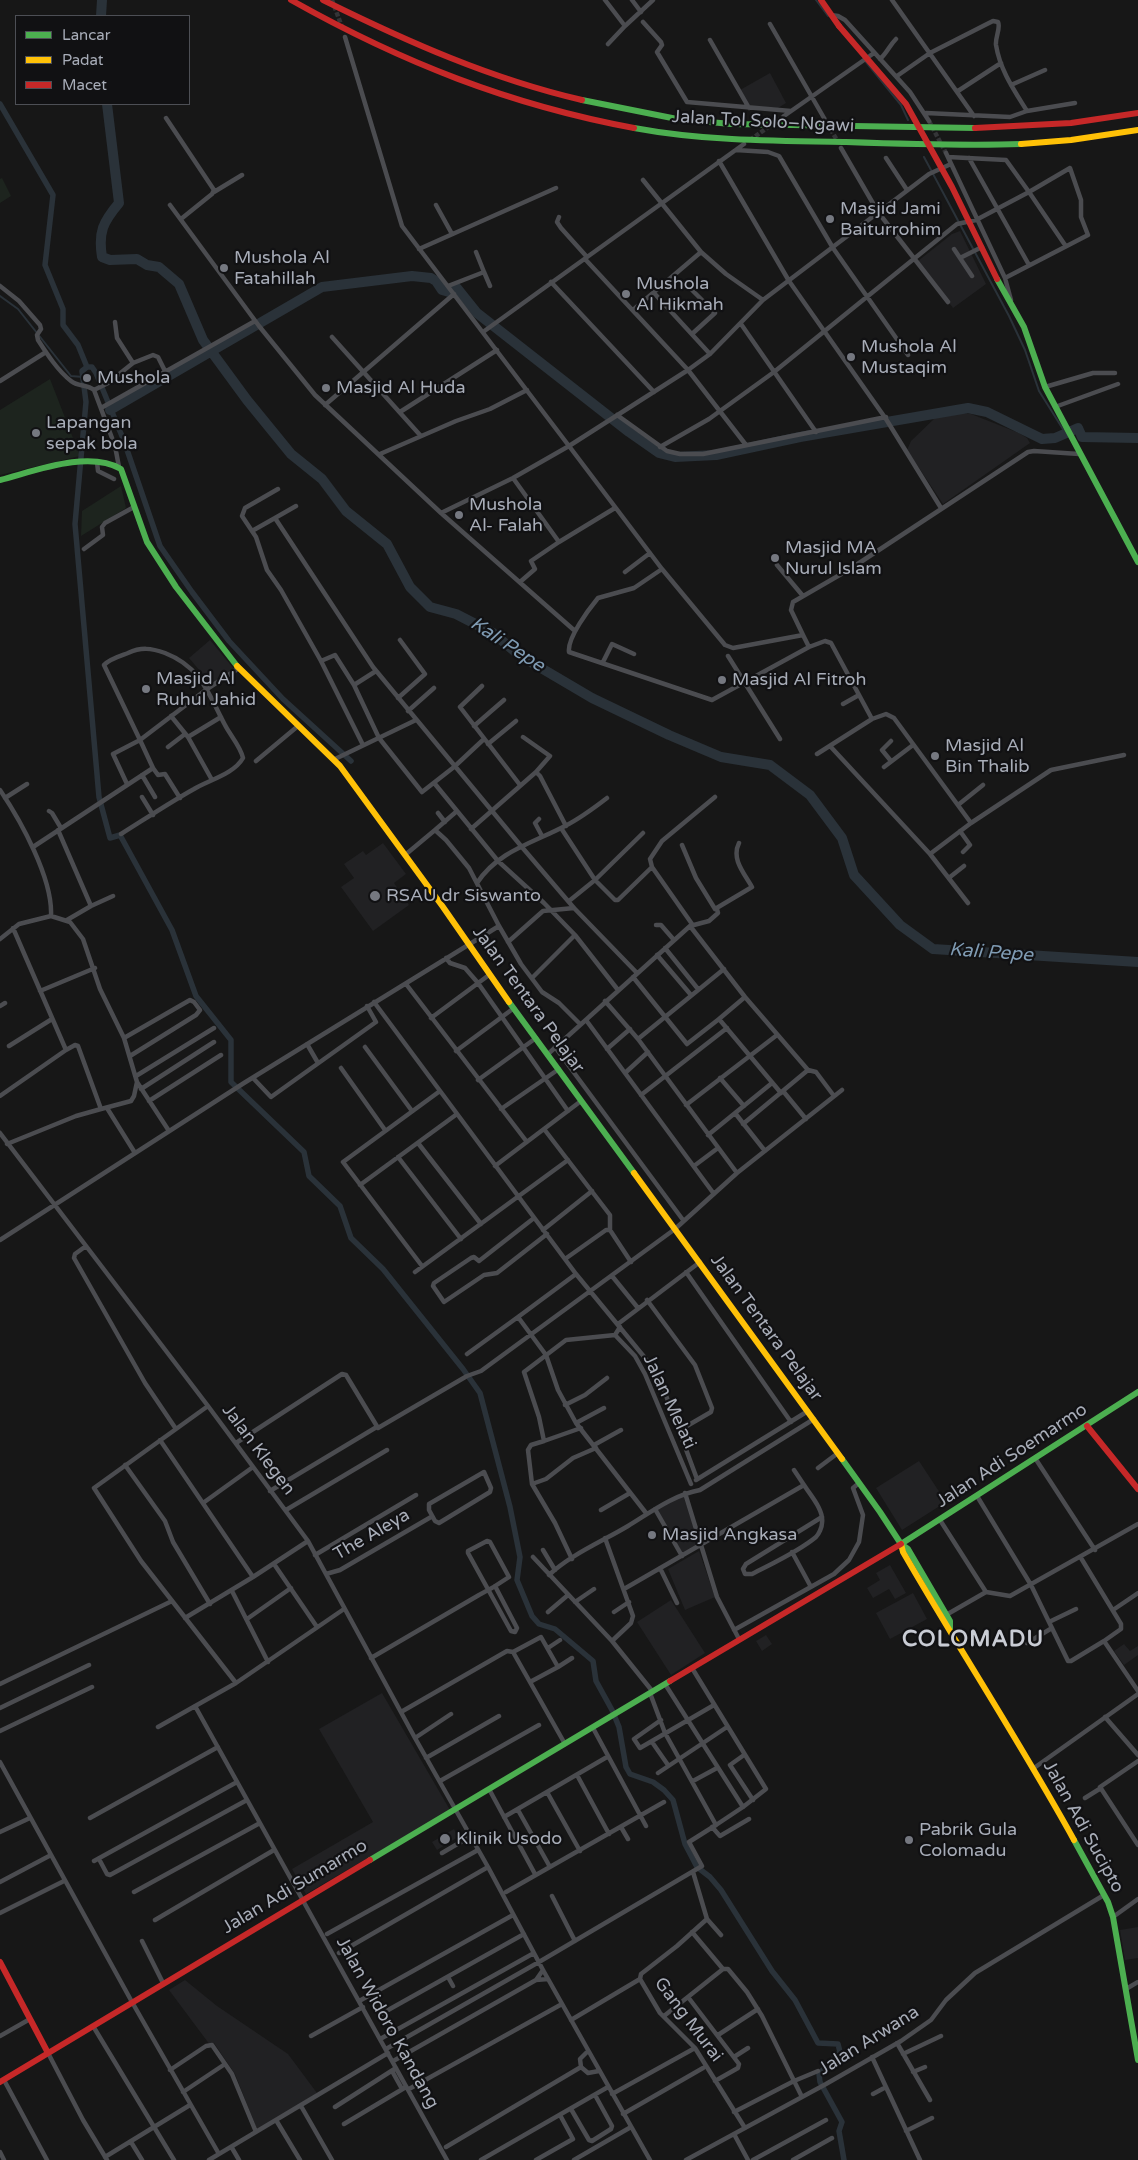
<!DOCTYPE html>
<meta charset="utf-8">
<style>
body{margin:0}
#map{position:relative;width:1138px;height:2160px;overflow:hidden;background:#171717;font-family:"Varela Round",sans-serif}
canvas{display:block}
.legend{position:absolute;left:15px;top:15px;width:175px;height:90px;box-sizing:border-box;background:#111113;border:1px solid #4d4f55;margin:0;padding:6px 9px;list-style:none;font-size:15px;color:#a8adb8}
.legend li{display:flex;align-items:center;gap:10px;height:25px}
.legend b{width:25px;border:1px solid #4d4f55}
</style>
<div id="map">
<canvas width="1138" height="2160"></canvas>
<ul class="legend">
<li><b style="height:6px;background:#4caf50"></b>Lancar</li>
<li><b style="height:6px;background:#ffc107"></b>Padat</li>
<li><b style="height:6px;background:#c62828"></b>Macet</li>
</ul>
</div>
<script>
const ctx = document.querySelector('canvas').getContext('2d');
ctx.lineJoin = 'round';
function fillPath(path, color) {
  ctx.fillStyle = color;
  ctx.fill(path, 'evenodd');
}
function trace(path, color, width, dash) {
  ctx.strokeStyle = color;
  ctx.lineWidth = width;
  ctx.lineCap = dash ? 'butt' : 'round';
  ctx.setLineDash(dash || []);
  ctx.stroke(path);
}
function write(font, color, halo, rows, align = 'center') {
  ctx.font = font + ' "Varela Round",sans-serif';
  ctx.lineWidth = 4.5;
  ctx.setLineDash([]);
  ctx.textBaseline = 'middle';
  ctx.strokeStyle = halo;
  ctx.fillStyle = color;
  for (const [text, x, y, turn = 0] of rows) {
    ctx.save();
    ctx.translate(x, y);
    ctx.rotate((+turn || 0) * Math.PI / 180);
    ctx.textAlign = isNaN(turn) ? turn : align;
    if (halo) ctx.strokeText(text, 0, 0);
    ctx.fillText(text, 0, 0);
    ctx.restore();
  }
}
fillPath(new Path2D(`
 M770,73L786,103L778,108L750,107L740,90Z
 M960,231L986,284L953,308L918,261L952,234Z
 M958,412L971,414L1019,433L1027,438L1030,443L943,504L907,450L911,441L935,418Z
 M210,640L234,669L211,684L189,658Z
 M383,843L406,874L394,883L409,905L373,931L341,887L354,878L344,864L363,851L366,855Z
 M919,1461L946,1502L902,1530L876,1488Z
 M683,1495L699,1544L683,1554L657,1510Z
 M699,1551L715,1597L685,1610L668,1569Z
 M890,1565L906,1593L895,1599L889,1589L873,1598L867,1588L880,1580L876,1573Z
 M913,1593L927,1619L890,1639L876,1613Z
 M671,1600L705,1653L671,1675L637,1622Z
 M766,1635L772,1644L762,1651L756,1641Z
 M1124,1644L1130,1651L1138,1646V1655L1124,1665L1114,1651Z
 M382,1693L450,1810L306,1894L292,1869L373,1822L319,1729Z
 M454,1829L458,1837L437,1850L432,1842Z
 M1138,1927V1958L1125,1960L1120,1930Z
 M185,1980L217,2006L288,2054L317,2093L258,2132L235,2074L214,2043L210,2045L169,1990Z`), '#212123');
fillPath(new Path2D(`
 M2,178L11,196L0,203V179Z
 M50,379L80,456L0,475V410Z
 M121,486L126,508L81,536L82,511Z`), '#1d241e');
trace(new Path2D(`
 M816,0L828,16
 M866,62L901,105L908,120
 M924,157L1009,316L1025,350L1039,391L1066,434
 M0,296L18,309L71,376L83,377`), '#2a3239', 2);
trace(new Path2D(`
 M0,104L53,195L45,265L63,309V325L78,345L87,367H92L96,373L124,441L160,546L192,592L229,641L283,699L351,761
 M87,367L82,371L86,402L75,524L99,797L110,838L120,835L172,930L196,996L231,1040V1082L304,1152L309,1176L340,1206L351,1238L383,1269L463,1369L480,1393L510,1507L520,1557L517,1580L532,1616L539,1624L555,1629L593,1661L596,1681L612,1710L619,1727L626,1767L630,1774L653,1782L664,1790L673,1800L685,1844L697,1867L710,1877L721,1890L772,1971L795,2000L818,2043L838,2044L840,2052L819,2074L820,2082L842,2122L839,2131L844,2160`), '#2a3239', 5.5);
trace(new Path2D(`
 M101,16L102,0
 M107,104L119,203C103,222 98,232 102,257L110,260L137,259L147,265L159,267L179,284L203,340L247,400L291,454L322,479L346,511L387,544L410,587L430,607L456,614L493,633L519,655L592,698L669,735L721,757L770,765L810,795L842,838L854,875L900,925L933,949L1138,962
 M110,410L322,287L412,276L431,278L436,281L442,290L449,292L457,288L477,313L629,432L659,453L675,457L716,455L800,437L968,408L987,412L1042,439L1055,438L1078,428L1082,437L1138,438`), '#2a3239', 10);
trace(new Path2D(`
 M332,0L342,27
 M824,118L838,142
 M929,121L946,153
 M750,140L784,116`), '#343537', 4.5, [4.5, 2]);
trace(new Path2D(`
 M605,0L625,26L653,0
 M632,0L641,12
 M892,0L974,116
 M831,15L838,16L845,20L910,92L929,121
 M643,22L661,42L662,45L657,52L687,102L791,111
 M770,24L824,118
 M345,37L402,226L569,446L688,370L710,354L763,300L929,174L951,164
 M710,40L749,108
 M608,44L625,26
 M880,59C887,53 889,46 896,39
 M897,76L930,53L985,25L993,21L998,22C1001,28 995,37 996,45C1000,70 1014,90 1027,111
 M1011,85L1045,70
 M958,91L1001,63
 M926,113L1010,117L1027,111L1075,103
 M784,116L874,53
 M166,118L214,190L212,194L181,219
 M841,148L878,212L948,302
 M736,150L768,152L779,156L833,248L908,355
 M946,153L1005,278L1011,300
 M886,158L907,190
 M969,158L1029,265
 M719,161L789,281L886,419L941,508
 M643,180L701,252L726,274L763,300
 M214,192L242,175
 M170,205L259,326L315,395L441,513L575,631
 M436,205L452,234
 M559,217L557,222L561,228L587,257
 M419,249L556,188
 M954,249L960,258
 M476,252L484,272
 M585,259L688,370L746,445
 M972,276L960,258L982,247
 M1005,278L1088,235L1081,217V200L1070,168L1029,192L1065,245
 M551,282L654,392
 M0,286L19,301L40,325L41,329L37,335L38,340C47,354 58,371 71,381C78,387 87,384 94,390L115,446L119,467
 M448,286L484,272L490,286
 M691,289L715,313L692,334
 M654,293L710,354
 M633,310L701,252
 M741,324L816,432
 M483,332L744,144
 M332,337L420,435
 M133,363L153,355L158,357L165,371
 M0,381L46,352
 M1045,387L1093,373H1115
 M94,390L108,383L133,363L117,338L115,322
 M325,405L454,294
 M1055,407L1118,384
 M101,408L255,321
 M400,412L497,350
 M617,415L667,451L680,454H703L886,417
 M660,447L709,419L774,372L957,224L976,220L1029,192L1006,160L948,157
 M380,454L456,421L490,409L527,390
 M97,462L98,471L114,479
 M513,478L559,542L615,508
 M278,489L245,508L242,516L256,537L267,570L281,590L321,661L363,745
 M441,513L513,478L569,446L662,569L725,645L733,648L803,635L809,647L712,700L569,652C567,638 589,609 598,598L634,588L662,569
 M275,518L296,506
 M252,531L275,518L373,667L521,846L574,908L637,973
 M84,549L103,535L102,527L105,523L134,507
 M777,565L803,596
 M625,572L650,553
 M520,582L535,569L531,561L559,542
 M803,635L791,610L793,602L850,569L1028,452L1034,451L1079,454
 M809,647L825,641L831,643L872,719L886,714L894,718L971,823L930,854
 M728,656L780,739
 M321,661L335,655L354,685
 M603,662L612,644L634,654
 M376,671L354,685L379,738L422,792L454,767L484,739
 M482,686L460,707L520,785
 M398,698L425,674L400,640
 M843,704L859,695
 M408,711L434,688
 M171,716L188,737L212,780
 M474,726L504,700
 M188,737L221,717
 M523,737L550,756L536,772
 M891,741L882,750L891,761
 M488,744L516,721
 M830,746L930,854L968,903
 M168,747L185,734
 M817,754L872,719
 M335,759L416,720
 M256,761L298,726
 M884,767L913,745
 M153,768L158,775L165,774L180,798
 M142,775L155,797
 M435,784L498,861L544,903L575,935L618,990
 M0,790C21,821 53,879 51,916L19,924L0,939
 M142,797L153,815
 M5,798L27,784
 M958,805L983,785
 M49,811L52,813L61,828
 M438,813L445,822
 M539,819L535,823L542,836
 M971,823L1051,770L1124,755
 M561,828L595,880L615,900H618L652,867
 M471,829L536,772L540,776L566,826
 M58,830L91,906L67,920
 M435,830L457,811
 M960,831L970,845L963,852
 M121,834C145,819 169,803 194,789C209,780 234,774 243,758C241,747 230,735 225,725C208,693 201,667 165,653C151,648 141,647 128,653C120,656 109,659 104,665L140,740L113,754L127,784
 M682,845L696,878L715,909L752,887C744,873 731,859 739,843
 M33,847L153,768L140,740L207,689L239,668
 M405,855L435,830L446,840L469,868L499,926L521,964L542,992L559,1003L580,1024
 M950,877L964,866
 M477,883C498,851 533,843 565,826C579,819 594,808 607,798
 M569,901L595,880L643,833
 M91,906L113,896
 M51,916L70,922L83,939L100,989L124,1038L137,1082
 M692,924L652,867L650,859L662,841L715,797
 M656,925H661L674,940
 M690,926L745,997L808,1070
 M508,942L543,911L574,908
 M665,948L698,989
 M657,955L691,995
 M446,958L450,963L465,968L478,983L568,1111
 M633,977L687,1044L719,1019L781,1093
 M532,978L575,935
 M406,984L527,1142
 M40,991L95,968
 M605,1001L638,1039L737,1173
 M374,1002L576,1274L650,1364L661,1382L697,1479
 M0,1006L5,1003
 M431,1018L489,975
 M719,1019L745,997
 M586,1020L714,1194
 M124,1038L190,1000L194,1002L200,1010L196,1015L130,1056
 M638,1039L724,969
 M307,1044L318,1063
 M9,1046L52,1019
 M365,1047L412,1111
 M555,1047L683,1220
 M607,1049L630,1029
 M456,1051L514,1008
 M548,1054L690,926L709,921L718,913L717,909
 M341,1068L385,1130
 M625,1073L648,1052
 M136,1076L214,1028
 M253,1078L271,1097L376,1022L367,1006
 M720,1078L744,1106
 M478,1080L536,1038
 M141,1089L214,1042
 M783,1091L806,1119
 M641,1095L727,1028
 M0,1096L66,1050L13,928
 M149,1101L221,1055
 M686,1105L777,1035
 M107,1108L135,1153
 M101,1109L131,1101L134,1096L137,1082L169,1131
 M501,1109L559,1069
 M735,1113L765,1151
 M743,1124L808,1070L816,1072L834,1096
 M544,1129L610,1215V1230L631,1262
 M0,1133L208,1406L308,1541L415,1738L488,1867L543,1970L650,2160
 M708,1135L772,1083
 M418,1143L481,1224
 M7,1144L76,1116L101,1109L78,1046L75,1045L66,1050
 M398,1157L461,1239
 M495,1166L581,1101
 M694,1166L718,1148
 M360,1185L457,1114
 M534,1218L479,1261L474,1257L471,1258L434,1283L433,1286L444,1302L484,1275L497,1273L547,1234
 M543,1230L592,1191
 M0,1240L244,1083L499,926
 M86,1246L75,1254L74,1258L145,1383L176,1429
 M565,1259L606,1230H610
 M422,1266L343,1162L440,1091
 M415,1272L568,1160
 M686,1272L791,1422
 M576,1274L518,1317L546,1355L558,1390L576,1423L646,1513
 M612,1276L638,1308
 M647,1300L695,1365L712,1408L711,1412L680,1430
 M618,1324L700,1262
 M615,1335L635,1356L645,1374L691,1484
 M467,1354L518,1317
 M565,1405L585,1395L607,1378
 M208,1406L94,1488L141,1561L236,1683
 M576,1423L604,1408
 M160,1440L253,1577
 M544,1441L581,1428
 M236,1443L342,1374L346,1375L378,1428L467,1376L481,1371L675,1229L737,1173L842,1090
 M594,1445L621,1430
 M1035,1458L1095,1550
 M125,1465L165,1521L173,1542L210,1604
 M818,1468L838,1453
 M794,1470L804,1485
 M484,1472L491,1488L490,1492L439,1523L435,1521L429,1510V1504Z
 M696,1480L808,1411
 M532,1484L546,1479L573,1458L596,1448
 M270,1491L375,1428
 M685,1493L717,1597L739,1639
 M977,1496L1031,1585L1068,1661H1071L1104,1641L1138,1691
 M203,1503L253,1467
 M655,1509L682,1556
 M286,1510L387,1450
 M601,1510L630,1493
 M940,1520L986,1592
 M605,1538L633,1616L631,1623L612,1641
 M543,1550L555,1570
 M792,1552L811,1587
 M315,1555L416,1495
 M533,1557L612,1641L653,1692
 M1081,1558L1121,1624V1629L1104,1641
 M572,1559L555,1523L532,1484L528,1450L531,1445L544,1441L539,1417L524,1372L566,1340L615,1335L620,1327
 M274,1564L317,1627
 M660,1568L677,1603
 M326,1574L340,1570L431,1517
 M549,1575C570,1555 603,1541 628,1526C651,1512 673,1495 700,1490L814,1419
 M624,1589L804,1485C811,1496 824,1510 822,1523C822,1527 819,1534 816,1537C798,1552 773,1563 752,1574H745L743,1569L746,1564L822,1517
 M232,1591L268,1662
 M575,1602L594,1589
 M1113,1610L1138,1593
 M548,1612L568,1595
 M614,1612L629,1602
 M946,1615L986,1592L1010,1596L1138,1524
 M185,1618L253,1577L308,1541
 M247,1619L291,1588
 M1049,1622L1076,1609
 M734,1630L834,1574L849,1560L859,1542L863,1515L853,1488L859,1483
 M1027,1643L1052,1628
 M548,1648L560,1640
 M513,1652L565,1744
 M371,1658L479,1595C489,1590 499,1584 509,1577L490,1542L487,1541L468,1551V1553L511,1631L515,1632L517,1628L495,1586
 M558,1667L572,1658
 M692,1668L766,1789L743,1807L716,1825
 M0,1684L172,1601
 M665,1684L743,1807
 M195,1706L447,2160
 M0,1708L89,1665
 M401,1712L507,1651L513,1652L541,1637L558,1667L530,1682
 M1105,1717L1138,1755
 M661,1720L634,1739L640,1748L714,1705
 M158,1727L236,1683L344,1609
 M593,1728L646,1826
 M0,1731L92,1687
 M415,1738L451,1714
 M652,1742L668,1765
 M744,1755L730,1765L753,1800
 M426,1758L499,1716
 M1138,1761L1100,1787L1138,1845
 M0,1762L132,2002L219,2154
 M1034,1768L1138,1694
 M658,1773L727,1727
 M577,1775L609,1834
 M440,1781L539,1725
 M693,1781L717,1768
 M489,1789L535,1874
 M547,1792L580,1851
 M1085,1798L1101,1788
 M518,1810L550,1867
 M504,1817L607,1757
 M90,1818L218,1747
 M621,1827L628,1839
 M712,1827L720,1836L749,1819
 M0,1832L30,1818
 M442,1853L471,1836
 M99,1859L107,1874L110,1875L247,1800
 M94,1861L237,1782
 M693,1872L707,1919
 M0,1882L51,1855
 M134,1892L260,1823
 M506,1892L664,1802
 M552,1896L575,1941
 M0,1913L64,1881
 M1113,1917L1138,1899
 M155,1920L274,1850
 M692,1932L723,1969
 M327,1934L478,1850
 M142,1941L163,1983
 M339,1953L488,1867
 M723,1969H728L747,1992L762,2016L802,2097
 M543,1970L536,1980L548,1979
 M448,1977L453,1986
 M640,1979L660,2013L695,2048L745,2128
 M640,1979L641,1974L677,1946L707,1919L721,1935
 M1126,1989L1138,1982
 M688,1997L739,2064L738,2068L715,2081
 M361,2000L513,1915
 M381,2014L524,1934
 M664,2016L723,1969
 M571,2020L640,1979
 M93,2026L174,2160
 M718,2035L758,2009
 M0,2036L30,2019
 M311,2036L363,2007
 M382,2038L534,1953
 M897,2043L930,2100
 M386,2049L539,1962L702,1866L689,1842L716,1825L665,1733L650,1693
 M588,2051L580,2059L581,2067L588,2073L599,2071
 M48,2053L83,2120L107,2160
 M903,2054L941,2036
 M734,2057L748,2048
 M872,2057L920,2160
 M395,2060L536,1980
 M170,2070L206,2046L212,2045L232,2074L256,2132
 M392,2071L402,2089
 M913,2072L925,2067
 M4,2080L47,2160
 M409,2089L562,2004
 M183,2092L225,2064
 M612,2094L695,2048
 M873,2094L886,2087
 M301,2106L332,2160
 M335,2107L396,2068
 M571,2109L589,2140L592,2141L611,2129L612,2126L595,2095
 M734,2112L794,2081L818,2071
 M623,2114L703,2068
 M276,2120L300,2160
 M344,2124L406,2087
 M906,2131L932,2118
 M734,2134L748,2160
 M131,2142L142,2160
 M446,2147L581,2067
 M232,2148L239,2160
 M0,2152L4,2160
 M105,2157L190,2105
 M209,2160L388,2053
 M481,2160L608,2087
 M536,2160L573,2139L560,2115
 M574,2160L631,2127
 M686,2160L826,2084L901,2041L931,2020L946,2000L975,1973L1104,1895
 M753,2160L826,2120
 M793,2160L832,2138`), '#4b4c50', 4.5);
trace(new Path2D(`
 M582,100L677,119L731,124L975,128
 M634,128C704,141 774,141 846,142C904,144 962,146 1021,144
 M997,279L1024,327L1045,387L1138,562
 M0,480C35,471 88,450 121,469L147,542L176,587L237,666
 M509,1002L634,1173
 M842,1459L880,1512
 M880,1512L901,1544
 M901,1544L1138,1392
 M901,1544L908,1549L950,1621V1629
 M1074,1840L1108,1902L1113,1917L1138,2060
 M370,1860L670,1681`), '#4caf50', 6);
trace(new Path2D(`
 M1021,144L1071,140L1138,130
 M237,666L340,766L443,907L509,1002
 M634,1173L842,1459
 M901,1544L903,1552C959,1649 1020,1742 1074,1840`), '#ffc107', 6);
trace(new Path2D(`
 M291,0C401,62 510,105 634,128
 M323,0C406,41 491,79 582,100
 M821,0L839,26
 M975,128L1071,123L1138,113
 M1087,1426L1138,1489
 M670,1681L901,1544
 M0,1962L48,2053
 M0,2082L370,1860`), '#c62828', 6);
trace(new Path2D(`
 M839,26L906,104L952,187L997,279`), '#c62828', 6);
for (const [x, y, r, color] of [
 [830,219,5,"#757880"],
 [224,268,5,"#757880"],
 [626,294,5,"#757880"],
 [851,357,5,"#757880"],
 [87,378,5,"#757880"],
 [326,388,5,"#757880"],
 [36,433,5,"#757880"],
 [459,515,5,"#757880"],
 [775,558,5,"#757880"],
 [722,680,5,"#757880"],
 [146,689,5,"#757880"],
 [935,756,5,"#757880"],
 [375,896,6,"#757880"],
 [652,1535,5,"#757880"],
 [445,1839,6,"#757880"],
 [909,1840,5,"#757880"]
]) {
  const dot = new Path2D();
  dot.arc(x, y, r, 0, 2 * Math.PI);
  ctx.fillStyle = color;
  ctx.fill(dot);
  trace(dot, '#111113', 2);
}
write('18px', '#a8adb8', '#111113', [
 ["Jalan Tol Solo–Ngawi",763,122,3],
 ["Jalan Tentara Pelajar",528,1000,54],
 ["Jalan Tentara Pelajar",766,1328,54],
 ["Jalan Melati",669,1402,65],
 ["Jalan Klegen",258,1450,53],
 ["Jalan Adi Soemarmo",1012,1456,-33],
 ["The Aleya",372,1535,-30],
 ["Jalan Adi Sucipto",1083,1827,61],
 ["Jalan Adi Sumarmo",295,1887,-31],
 ["Gang Murai",688,2020,53],
 ["Jalan Widoro Kandang",387,2023,61],
 ["Jalan Arwana",869,2041,-32]
]);
write('18px', '#a8adb8', '#111113', [
 ["Masjid Jami",840,209],
 ["Baiturrohim",840,230],
 ["Mushola Al",234,258],
 ["Fatahillah",234,279],
 ["Mushola",636,284],
 ["Al Hikmah",636,305],
 ["Mushola Al",861,347],
 ["Mustaqim",861,368],
 ["Mushola",97,378],
 ["Masjid Al Huda",336,388],
 ["Lapangan",46,423],
 ["sepak bola",46,444],
 ["Mushola",469,505],
 ["Al- Falah",469,526],
 ["Masjid MA",785,548],
 ["Nurul Islam",785,569],
 ["Masjid Al",156,679],
 ["Ruhul Jahid",156,700],
 ["Masjid Al Fitroh",732,680],
 ["Masjid Al",945,746],
 ["Bin Thalib",945,767],
 ["RSAU dr Siswanto",386,896],
 ["Masjid Angkasa",662,1535],
 ["Pabrik Gula",919,1830],
 ["Colomadu",919,1851],
 ["Klinik Usodo",456,1839]
], 'left');
write('italic 19px', '#7f9bb3', '#111113', [
 ["Kali Pepe",507,645,33],
 ["Kali Pepe",991,953,4]
]);
ctx.letterSpacing = '1px';
write('bold 22px', '#c9ccd4', '#111113', [
 ["COLOMADU",973,1640]
]);
ctx.letterSpacing = '0px';
</script>
